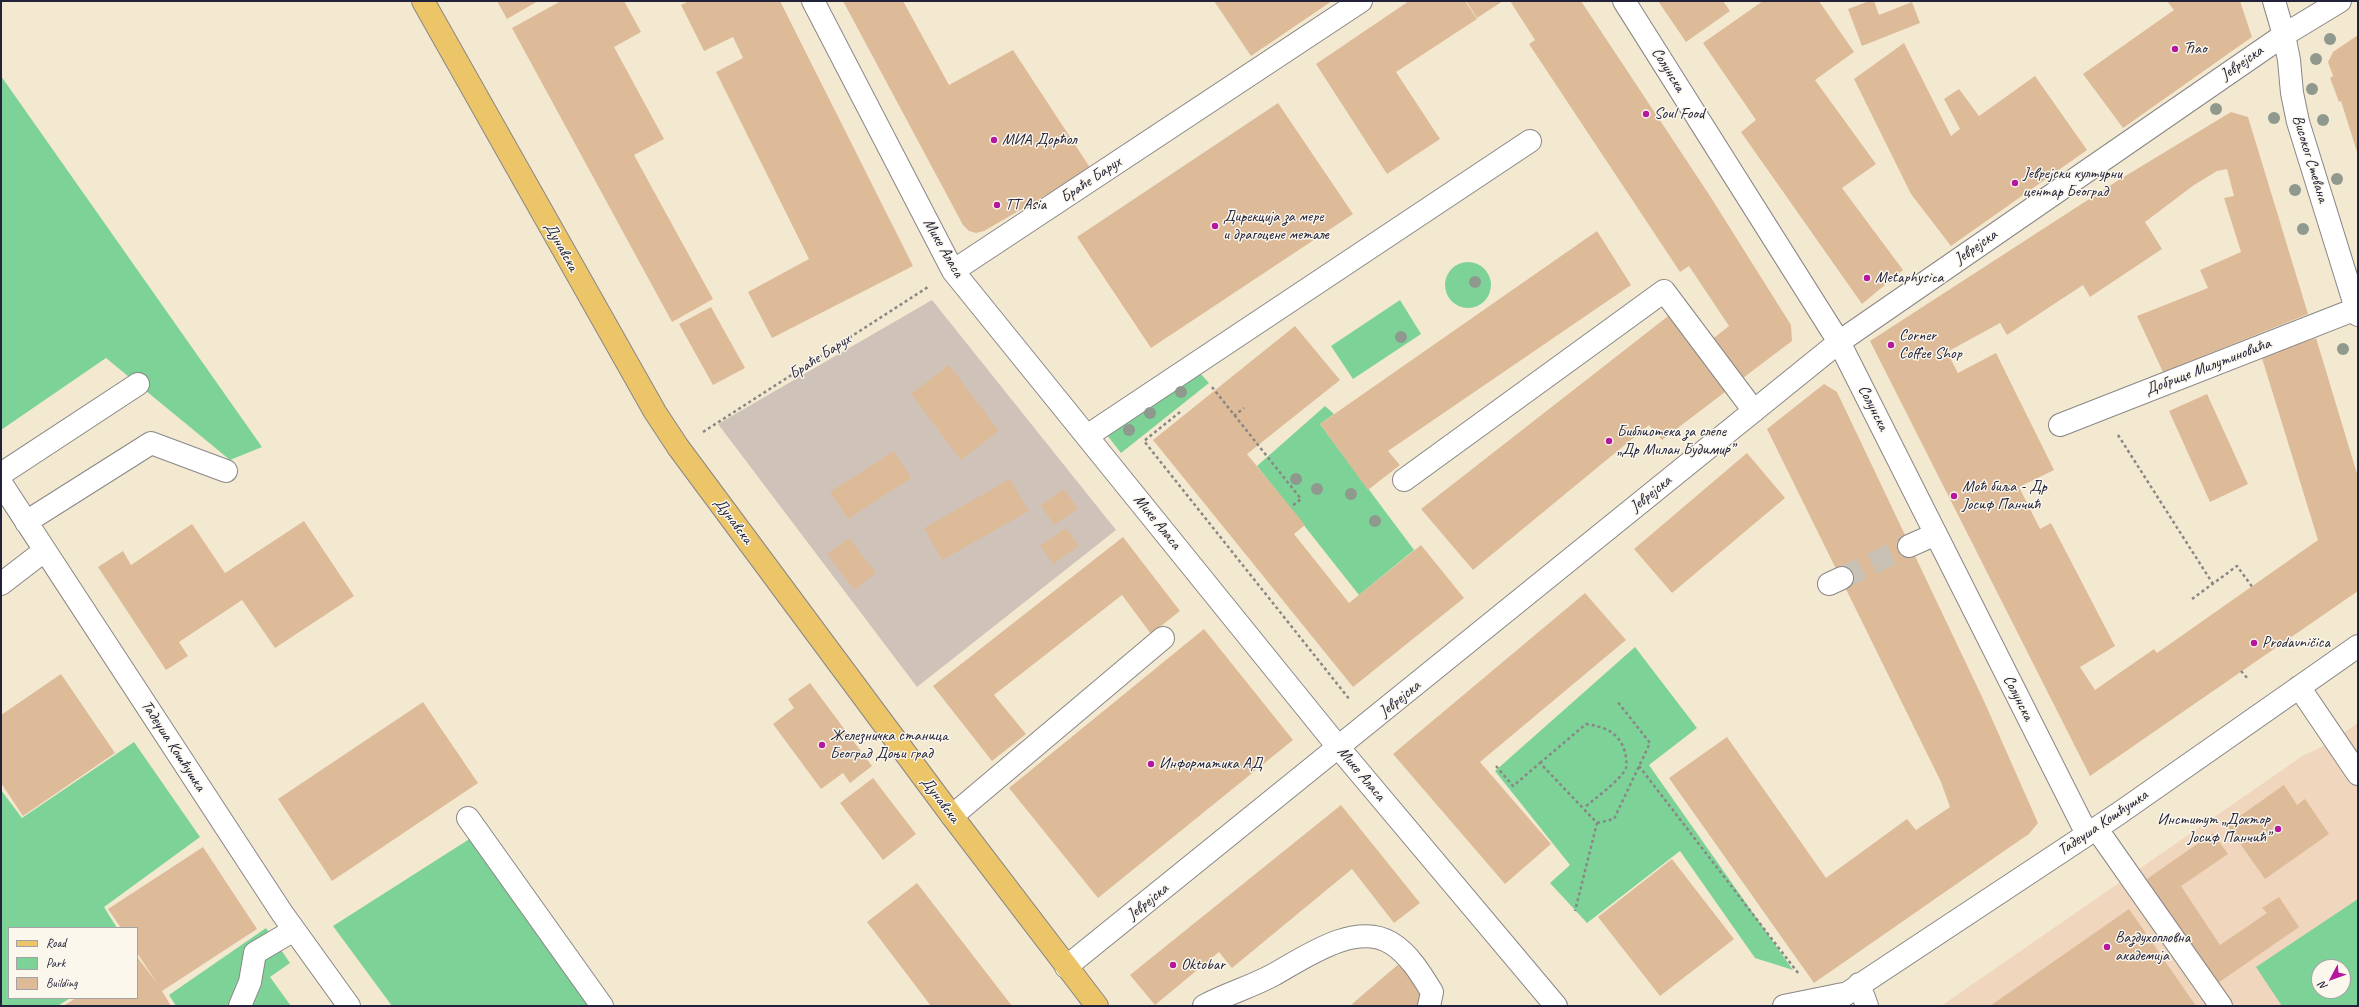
<!DOCTYPE html>
<meta charset="utf-8">
<style>
body{margin:0}
#map{position:relative;width:2359px;height:1007px;overflow:hidden;background:#f3e9d1;font-family:Caveat,sans-serif}
canvas{display:block}
.frame{position:absolute;inset:0;border:2px solid #22223b;pointer-events:none}
.legend{position:absolute;left:8px;top:927px;width:130px;height:72px;box-sizing:border-box;background:#fbf7ec;border:1px solid #a4a2a5;margin:0;padding:5px 7px;list-style:none;font-size:12px;color:#22223b}
.legend li{display:flex;align-items:center;gap:8px;height:20px}
.legend b{width:20px;border:1px solid #a4a2a5}
.north{position:absolute;left:2311px;top:959px;width:40px;height:40px;box-sizing:border-box;background:#fbf7ec;border:1px solid #a4a2a5;border-radius:50%;rotate:229deg;font-size:11px;font-weight:700;line-height:16px;text-align:center;color:#22223b}
.north::after{content:'';display:block;margin:auto;width:14px;height:18px;background:#b5179e;clip-path:polygon(50% 0,100% 100%,50% 72%,0 100%)}
</style>
<div id="map">
<canvas width="2359" height="1007"></canvas>
<div class="frame"></div>
<ul class="legend">
<li><b style="height:5px;background:#edc569"></b>Road</li>
<li><b style="height:11px;background:#7dd397"></b>Park</li>
<li><b style="height:11px;background:#debb98"></b>Building</li>
</ul>
<div class="north">N</div>
</div>
<script>
const ctx = document.querySelector('canvas').getContext('2d');
ctx.lineJoin = 'round';
function fillPath(path, color) {
  ctx.fillStyle = color;
  ctx.fill(path, 'evenodd');
}
function trace(path, color, width, dash) {
  ctx.strokeStyle = color;
  ctx.lineWidth = width;
  ctx.lineCap = dash ? 'butt' : 'round';
  ctx.setLineDash(dash || []);
  ctx.stroke(path);
}
function write(font, color, halo, rows, align = 'center') {
  ctx.font = font + ' Caveat,sans-serif';
  ctx.lineWidth = 3;
  ctx.setLineDash([]);
  ctx.textBaseline = 'middle';
  ctx.strokeStyle = halo;
  ctx.fillStyle = color;
  for (const [text, x, y, turn = 0] of rows) {
    ctx.save();
    ctx.translate(x, y);
    ctx.rotate((+turn || 0) * Math.PI / 180);
    ctx.textAlign = isNaN(turn) ? turn : align;
    if (halo) ctx.strokeText(text, 0, 0);
    ctx.fillText(text, 0, 0);
    ctx.restore();
  }
}
fillPath(new Path2D(`
 M2358,723V1006H1941L2304,755L2326,745ZM2319,967H2343V991H2319Z`), '#f0d6bc');
fillPath(new Path2D(`
 M932,300L1116,530L917,687L718,424Z`), '#cec2b9');
fillPath(new Path2D(`
 M1,76L262,447L230,460L106,358L1,430Z
 M1445 285a23 23 0 1 1 46 0a23 23 0 1 1-46 0Z
 M1400,300L1421,334L1353,379L1331,346Z
 M1199,372L1209,383L1121,453L1107,435Z
 M1325,406L1334,414L1320,424L1414,550L1359,595L1257,466Z
 M1635,647L1697,728L1649,765L1793,970L1755,958L1680,851L1587,923L1550,883L1570,865L1495,771Z
 M134,742L200,837L104,907L117,928H9V998H70L58,1006H1V790L22,818Z
 M471,838L595,1006H392L333,926Z
 M2358,899V1006H2282L2256,967ZM2319,967H2343V991H2319Z
 M266,928L290,963L270,977L291,1006H176L169,995Z`), '#7dd397');
fillPath(new Path2D(`
 M497,1H538L507,19Z
 M561,1H624L641,32L614,47L664,139L634,155L713,299L672,322L512,28Z
 M689,1H780L913,266L772,338L748,292L809,259L716,72L743,58L733,37L704,51L681,5Z
 M843,1H903L949,85L1013,50L1091,169L984,231L976,233L969,231L963,225Z
 M1214,1H1332L1251,56Z
 M1409,1H1465L1477,19L1396,72L1440,139L1387,174L1316,64Z
 M1466,1H1503L1477,18Z
 M1510,1H1581L1710,196L1791,325L1792,341L1739,381L1710,341L1729,326L1689,266L1680,272L1529,44L1535,40Z
 M1658,1H1723L1730,11L1686,42Z
 M1763,1H1819L1854,52L1815,80L1876,164L1842,188L1903,270L1862,304L1741,132L1756,120L1703,43Z
 M1869,1H1874L1879,15L1912,2L1920,23L1862,46L1848,9Z
 M2167,1H2240L2252,37L2123,128L2083,74L2174,10Z
 M2358,35V155L2341,101L2339,102L2330,78L2333,76L2328,62L2333,52Z
 M1904,43L1951,136L1960,129L1944,99L1959,89L1979,116L2035,76L2087,150L1951,246L1911,194L1854,79Z
 M1278,103L1353,214L1151,348L1077,237Z
 M2231,112L2248,117L2308,314L2163,372L2137,316L2208,288L2200,270L2241,252L2224,198L2234,196L2227,169L2217,171L2194,185L2145,222L2162,249L2090,297L2083,285L2007,335L2000,323L1947,352L1958,373L1996,353L2054,470L2019,487L2040,529L2051,523L2115,646L2080,667L2095,690L2154,649L2157,653L2318,540L2261,355L2316,338L2358,477V591L2090,776L1870,341L2117,181Z
 M1597,231L1631,285L1388,451L1400,465L1368,490L1320,424Z
 M711,307L745,368L713,385L679,324Z
 M1672,313L1729,389L1662,440L1649,425L1473,570L1421,509Z
 M1295,326L1340,380L1247,454L1305,525L1294,534L1349,603L1421,545L1464,598L1353,687L1153,440Z
 M949,365L999,431L961,460L911,394Z
 M1824,384L1837,392L1984,701L2038,823L2029,834L2007,849L1814,983L1669,778L1727,737L1826,878L1907,819L1916,830L1950,807L1941,782L1767,429Z
 M2207,394L2248,484L2210,502L2169,411Z
 M894,451L911,478L848,519L830,492Z
 M1747,453L1785,498L1672,593L1634,549Z
 M1010,479L1029,511L942,560L924,528Z
 M1064,489L1078,509L1054,525L1041,505Z
 M304,521L354,596L275,648L242,600L179,642L188,656L166,670L98,567L123,551L131,565L192,524L225,573Z
 M1066,528L1079,546L1053,564L1040,546Z
 M1123,537L1180,611L1151,634L1122,595L994,695L1026,734L992,761L933,686Z
 M849,538L876,573L854,590L827,554Z
 M1585,593L1626,640L1480,762L1551,844L1505,884L1393,754Z
 M1204,629L1293,740L1098,898L1009,788Z
 M61,674L115,753L23,816L1,783V715Z
 M810,683L872,766L850,783L843,773L821,789L773,724L794,708L788,699Z
 M423,702L478,783L332,881L278,799Z
 M873,778L916,834L883,860L840,803Z
 M2284,785L2297,805L2305,799L2329,834L2265,879L2227,825Z
 M1341,805L1420,903L1394,923L1352,869L1232,968L1219,952L1155,1005L1130,975Z
 M2213,833L2228,854L2181,886L2220,945L2267,913L2262,908L2279,897L2299,927L2215,985L2144,881Z
 M203,847L257,929L162,991L171,1006H63L76,998H137L138,958L157,983L137,953V928H121L108,909Z
 M1672,859L1734,939L1660,996L1598,917Z
 M917,883L1012,1006H931L867,922Z
 M2129,909L2196,1006H1990Z
 M1401,962L1429,995L1417,1006H1354L1352,1004Z`), '#debb98');
trace(new Path2D(`
 M1842,578L1909,546`), '#c9c1b3', 22, [22, 11]);
const minor = new Path2D(`
 M813,1L953,271L1339,748L1556,1006
 M1624,1L1839,342L2087,834
 M2274,1L2284,35L2289,60L2292,93L2298,122L2358,315
 M953,271L1361,1
 M2060,425L2356,309
 M1087,436L1530,141
 M1,474L138,384
 M1404,480L1664,291L1754,411
 M1,483L282,913L349,1006
 M26,522L151,443L226,471
 M1909,546L1936,534
 M1,584L44,551
 M1829,584L1842,578
 M2299,687L2358,774
 M952,816L1163,638
 M468,818L602,1006
 M2096,828L2221,1006
 M1066,967L1839,342L2284,35L2340,1
 M1859,984L1867,1006
 M240,1006L250,982L255,953L294,930
 M1204,1006C1226,994 1251,987 1273,975C1304,958 1355,921 1391,943C1409,954 1421,974 1432,992L1429,1006
 M1784,1006L1843,994
 M1828,1006L2118,814L2358,646`);
const major = new Path2D(`
 M423,1L655,412L678,447L952,816L1097,1006`);
trace(minor, '#8a8686', 24);
trace(major, '#8a8686', 24);
trace(new Path2D(`
 M1212,387L1301,499L1291,507
 M1180,412L1144,441L1350,700
 M1234,416L1244,408
 M703,432L928,287
 M2118,435L2213,584
 M2192,599L2237,566L2253,588
 M2289,639L2295,647
 M2241,671L2249,680
 M1540,763L1586,724C1605,727 1619,732 1625,752C1626,756 1627,764 1626,768C1621,780 1594,799 1584,808
 M1496,766L1513,786L1540,763L1597,823L1575,911
 M1639,766L1798,973
 M1597,823L1614,819L1650,743L1617,701`), '#8a8686', 2.5, [3, 3]);
trace(minor, '#fff', 22);
trace(major, '#edc569', 22);
ctx.fillStyle = '#8f998e';
for (const [x, y] of [
 [2330,39],
 [2316,59],
 [2312,89],
 [2216,109],
 [2274,118],
 [2323,120],
 [2337,179],
 [2295,190],
 [2303,229],
 [1475,282],
 [1401,337],
 [2343,349],
 [1181,392],
 [1150,413],
 [1129,430],
 [1296,479],
 [1317,489],
 [1351,494],
 [1375,521]
]) {
  ctx.beginPath();
  ctx.arc(x, y, 6, 0, 2 * Math.PI);
  ctx.fill();
}
for (const [x, y, r, color] of [
 [2175,49,4,"#b5179e"],
 [1646,114,4,"#b5179e"],
 [994,140,4,"#b5179e"],
 [2015,183,4,"#b5179e"],
 [997,205,4,"#b5179e"],
 [1215,226,4,"#b5179e"],
 [1867,278,4,"#b5179e"],
 [1891,345,4,"#b5179e"],
 [1609,441,4,"#b5179e"],
 [1954,496,4,"#b5179e"],
 [2254,643,4,"#b5179e"],
 [822,745,4,"#b5179e"],
 [1151,764,4,"#b5179e"],
 [2278,829,4,"#b5179e"],
 [2107,947,4,"#b5179e"],
 [1173,965,4,"#b5179e"]
]) {
  const dot = new Path2D();
  dot.arc(x, y, r, 0, 2 * Math.PI);
  ctx.fillStyle = color;
  ctx.fill(dot);
  trace(dot, '#fbf7ec', 1.5);
}
write('16px', '#22223b', '#fbf7ec', [
 ["Ћао",2183,49],
 ["Soul Food",1654,114],
 ["МИА Дорћол",1002,140],
 ["Јеврејски културни",2023,174],
 ["центар Београд",2023,192],
 ["TT Asia",1005,205],
 ["Дирекција за мере",1223,217],
 ["и драгоцене метале",1223,235],
 ["Metaphysica",1875,278],
 ["Corner",1899,336],
 ["Coffee Shop",1899,354],
 ["Библиотека за слепе",1617,432],
 ["„Др Милан Будимир”",1617,450],
 ["Моћ биља - Др",1962,487],
 ["Јосиф Панчић",1962,505],
 ["Prodavničica",2262,643],
 ["Железничка станица",830,736],
 ["Београд Доњи град",830,754],
 ["Информатика АД",1159,764],
 ["Институт „Доктор",2270,820,"right"],
 ["Јосиф Панчић”",2270,838,"right"],
 ["Ваздухопловна",2115,938],
 ["академија",2115,956],
 ["Oktobar",1181,965]
], 'left');
write('16px', '#22223b', '#fbf7ec', [
 ["Јеврејска",2242,63,-35],
 ["Солунска",1668,70,58],
 ["Високог Стевана",2310,159,73],
 ["Браће Барух",1091,180,-34],
 ["Дунавска",561,247,61],
 ["Јеврејска",1976,247,-35],
 ["Мике Аласа",943,248,60],
 ["Браће Барух",820,357,-33],
 ["Добрице Милутиновића",2208,367,-21],
 ["Солунска",1873,408,63],
 ["Јеврејска",1651,494,-39],
 ["Дунавска",733,521,53],
 ["Мике Аласа",1157,522,51],
 ["Солунска",2018,698,63],
 ["Јеврејска",1400,699,-39],
 ["Тадеуша Кошћушка",173,746,57],
 ["Мике Аласа",1361,774,50],
 ["Дунавска",940,800,53],
 ["Тадеуша Кошћушка",2103,823,-34],
 ["Јеврејска",1148,902,-39]
]);
</script>
